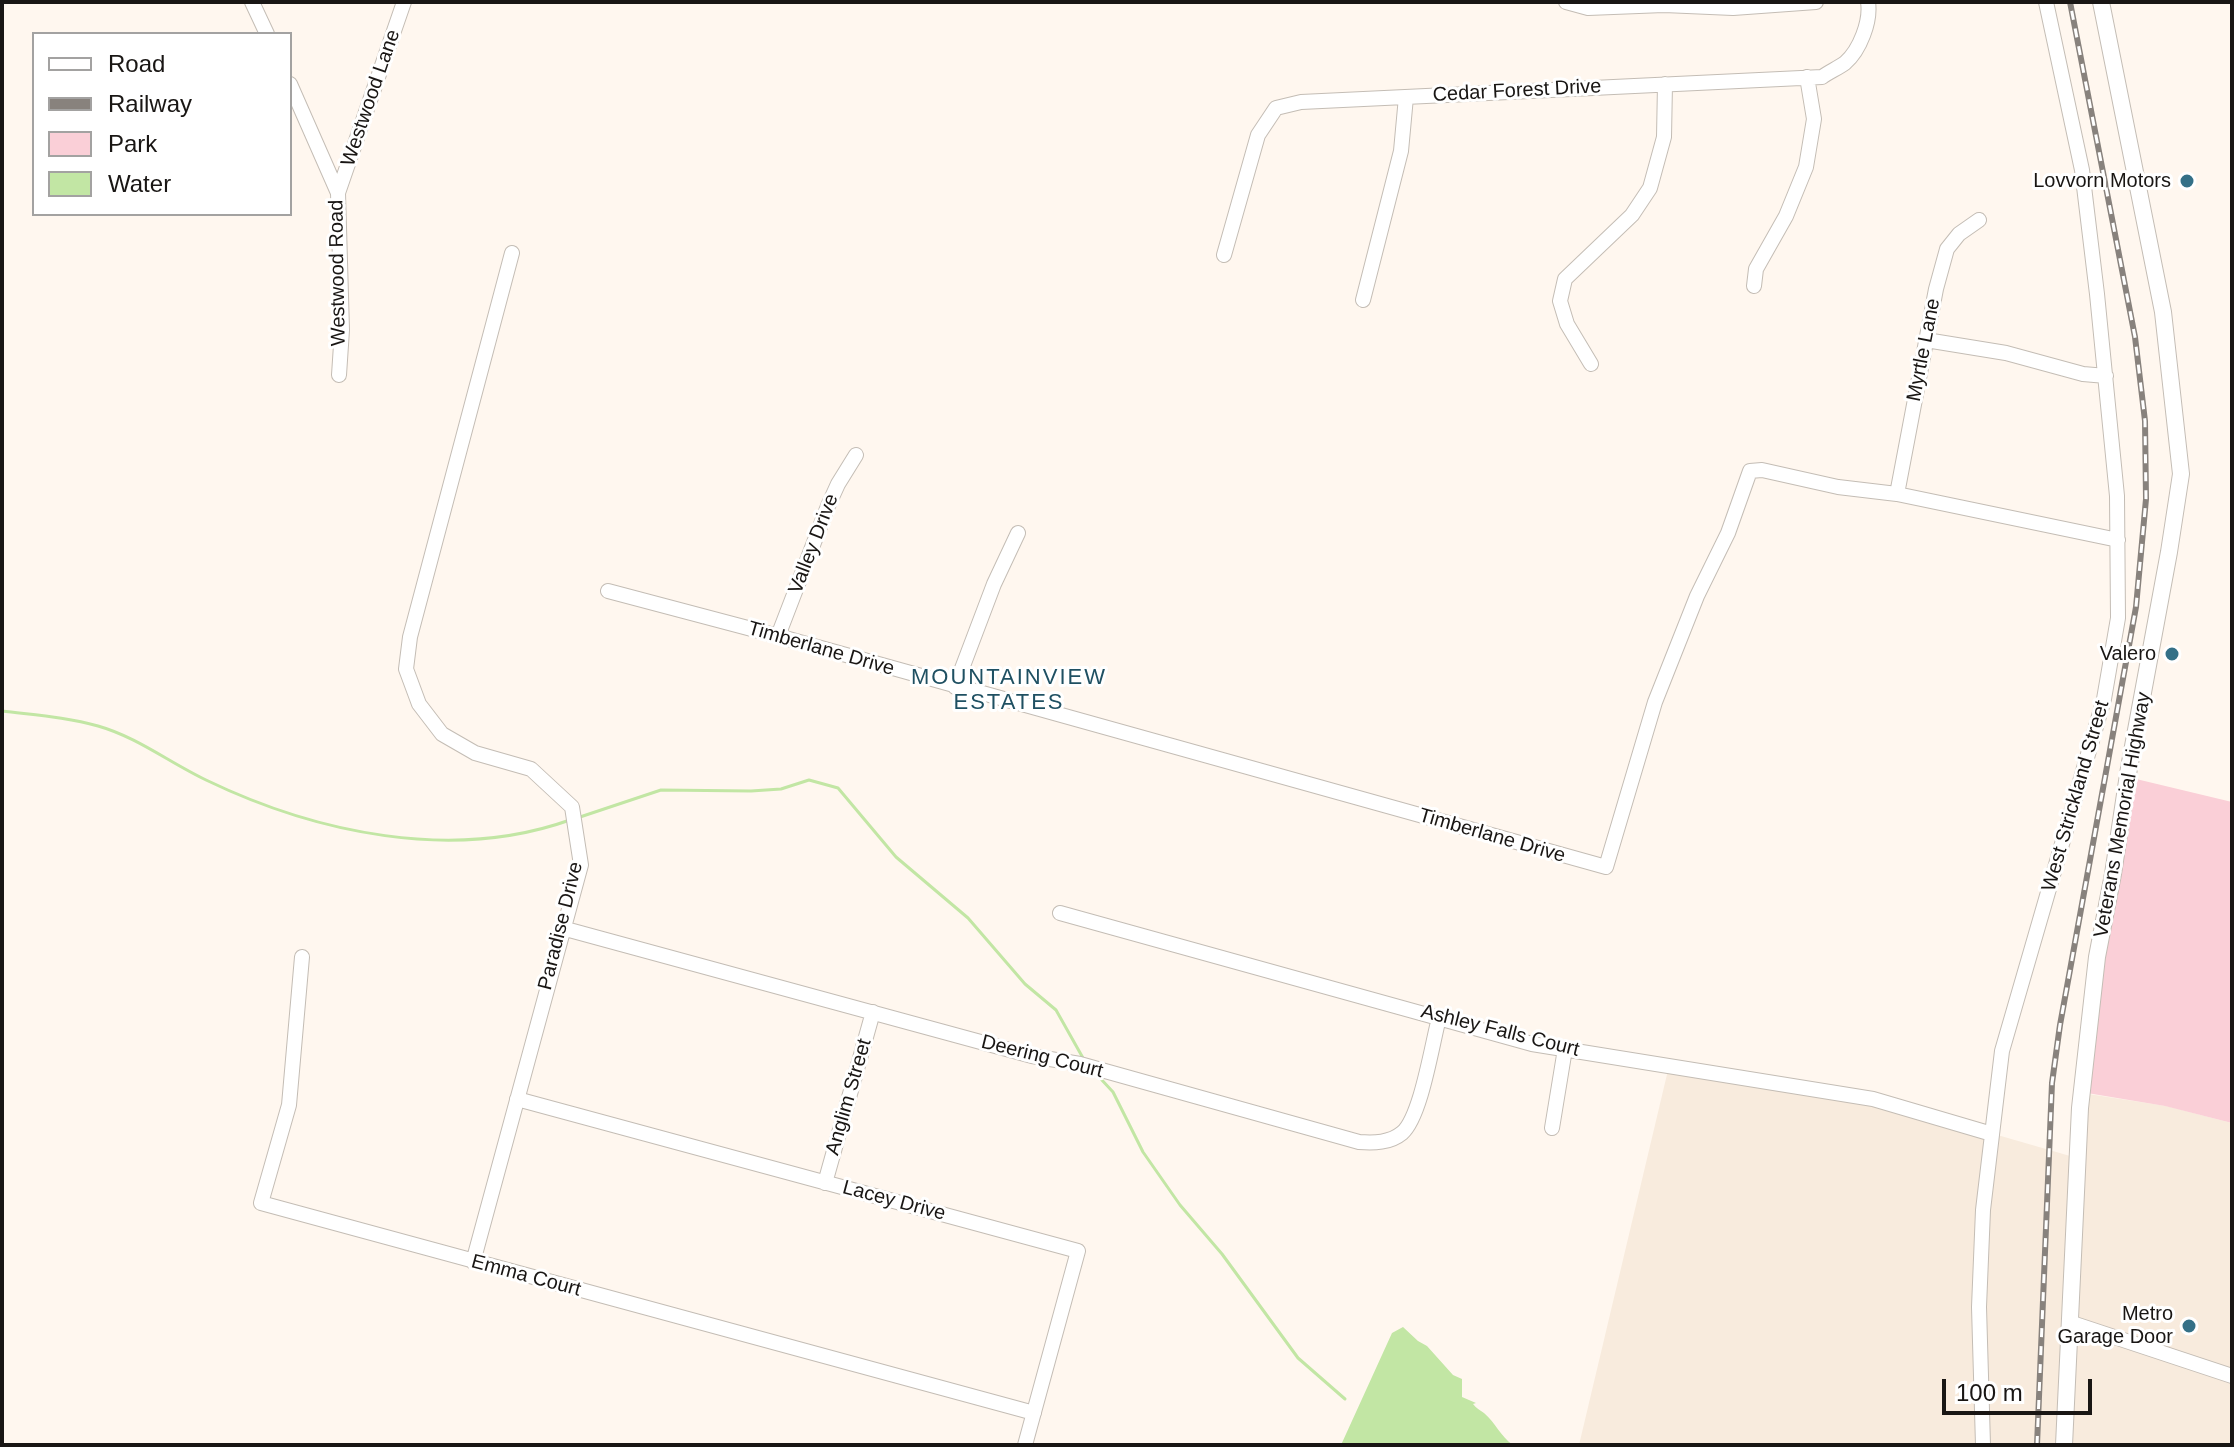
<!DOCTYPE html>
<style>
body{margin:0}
#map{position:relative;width:2234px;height:1447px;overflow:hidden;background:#fff7ef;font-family:Helvetica,sans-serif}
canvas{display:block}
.frame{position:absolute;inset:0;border:4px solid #191614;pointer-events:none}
.legend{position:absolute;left:32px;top:32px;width:260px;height:184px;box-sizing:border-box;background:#fff;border:2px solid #a3a2a1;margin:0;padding:10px 14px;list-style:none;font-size:24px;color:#191614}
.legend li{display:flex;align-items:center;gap:16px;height:40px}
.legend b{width:40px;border:2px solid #a3a2a1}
.scale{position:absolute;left:1942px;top:1379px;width:150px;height:36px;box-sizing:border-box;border:4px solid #191614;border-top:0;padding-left:10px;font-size:24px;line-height:28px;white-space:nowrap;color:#191614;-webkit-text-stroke:6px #fff;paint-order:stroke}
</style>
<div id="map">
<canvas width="2234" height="1447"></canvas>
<div class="frame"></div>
<ul class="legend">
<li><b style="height:10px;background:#fff"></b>Road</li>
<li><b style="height:10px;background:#88827d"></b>Railway</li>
<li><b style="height:22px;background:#facfd7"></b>Park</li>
<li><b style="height:22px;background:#c2e6a4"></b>Water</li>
</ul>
<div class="scale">100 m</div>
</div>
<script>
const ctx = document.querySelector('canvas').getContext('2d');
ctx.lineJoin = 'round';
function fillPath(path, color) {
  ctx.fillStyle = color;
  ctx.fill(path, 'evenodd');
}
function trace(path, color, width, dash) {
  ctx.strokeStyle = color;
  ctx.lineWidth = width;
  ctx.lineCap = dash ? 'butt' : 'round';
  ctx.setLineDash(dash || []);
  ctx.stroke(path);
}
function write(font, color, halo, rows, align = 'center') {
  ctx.font = font + ' Helvetica,sans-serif';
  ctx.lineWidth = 6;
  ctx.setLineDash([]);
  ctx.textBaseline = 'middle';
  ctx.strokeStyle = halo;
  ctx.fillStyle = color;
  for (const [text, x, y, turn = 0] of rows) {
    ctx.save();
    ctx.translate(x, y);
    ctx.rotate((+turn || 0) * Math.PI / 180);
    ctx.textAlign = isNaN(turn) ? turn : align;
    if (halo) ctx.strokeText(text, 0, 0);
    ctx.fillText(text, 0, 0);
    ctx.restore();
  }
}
fillPath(new Path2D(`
 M1669,1066L1873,1099L2077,1158L2082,1093L2166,1106L2232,1123V1445H1579Z`), '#f8ebdd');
fillPath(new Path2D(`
 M2132,778L2232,802V1123L2165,1106L2081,1092Z`), '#facfd7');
fillPath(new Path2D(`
 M1403,1327L1418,1341L1427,1346L1453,1375L1462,1379V1397L1476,1403L1473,1404C1476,1408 1480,1410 1484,1413C1496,1423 1500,1436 1513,1445H1341L1392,1333Z`), '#c2e6a4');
trace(new Path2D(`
 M2,711C34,715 67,717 98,726C137,737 170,763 206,780C316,833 452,862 570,820
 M577,818L661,790L751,791L781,789L809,780L838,788L896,857L968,918L1025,984L1056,1010L1083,1058
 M1100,1078L1113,1092L1143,1152L1180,1205L1222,1254L1298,1358L1345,1399`), '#c2e6a4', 3);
const minor = new Path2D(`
 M252,2L267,34
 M1566,2L1588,8L1664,5L1733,8L1816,2
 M290,84L338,193L342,330L339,375
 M338,193L404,2
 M1224,255L1258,135L1276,108L1301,102L1822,77C1829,72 1838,68 1845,63C1860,50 1871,21 1868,2
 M1754,286L1756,269L1786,216L1806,167L1814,119L1807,77
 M1363,300L1401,151L1406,97
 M1926,340L2006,353L2083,374L2106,376
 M1591,364L1567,324L1560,301L1565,279L1632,215L1650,188L1664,137L1665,84
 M1897,494L1936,289L1947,249L1959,234L1979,220
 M608,591L778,636L1606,867L1655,702L1697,596L1728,533L1750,471L1762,470L1838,487L1897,494L2118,540
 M778,636L828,506L838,484L856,455
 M955,687L994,584L1018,533
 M1060,913L1532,1044L1873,1099L1992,1134
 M562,928L1032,1056L1080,1064L1359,1142C1374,1143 1390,1143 1402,1133C1421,1117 1432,1044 1439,1018
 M302,957L289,1105L261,1203L1034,1413
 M517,1099L1078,1251L1025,1445
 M1552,1128L1565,1049
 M825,1183L873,1012
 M473,1262L581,865L572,807L531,769L475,753L442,734L419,704L406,669L410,637L512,253
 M2069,1322L2232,1376
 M1983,1445L1979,1307L1983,1210L2002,1051L2104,699L2118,618L2117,496L2097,294L2082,170L2046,2`);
const major = new Path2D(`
 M2064,1445L2080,1108L2097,957L2113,874L2129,768L2169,552L2181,474L2163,312L2101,2`);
trace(minor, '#c4bdb5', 16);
trace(major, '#c4bdb5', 18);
trace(minor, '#fff', 14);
trace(major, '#fff', 16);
const rail = new Path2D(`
 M2037,1445L2052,1083L2060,1025L2136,607L2146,499L2145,421L2135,337L2070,2`);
trace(rail, '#88827d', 6);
trace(rail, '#fff', 3, [9]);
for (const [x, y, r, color] of [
 [2187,181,8,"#347087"],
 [2172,654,8,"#347087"],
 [2189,1326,8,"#347087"]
]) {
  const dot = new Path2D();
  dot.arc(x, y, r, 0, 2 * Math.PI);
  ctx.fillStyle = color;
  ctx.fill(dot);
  trace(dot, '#fff', 3);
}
write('20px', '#191614', '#fff', [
 ["Cedar Forest Drive",1517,91,-3],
 ["Westwood Lane",371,98,-71],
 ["Westwood Road",338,273,-91],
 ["Myrtle Lane",1924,350,-79],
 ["Valley Drive",814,544,-69],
 ["Timberlane Drive",821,649,16],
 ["West Strickland Street",2076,796,-74],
 ["Veterans Memorial Highway",2123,815,-80],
 ["Timberlane Drive",1492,836,16],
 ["Paradise Drive",561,926,-76],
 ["Ashley Falls Court",1500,1031,14],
 ["Deering Court",1042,1057,14],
 ["Anglim Street",849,1097,-74],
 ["Lacey Drive",894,1201,15],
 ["Emma Court",526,1276,15]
]);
write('20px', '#191614', '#fff', [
 ["Lovvorn Motors",2171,181],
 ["Valero",2156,654],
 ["Metro",2173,1314],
 ["Garage Door",2173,1337]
], 'right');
ctx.letterSpacing = '2px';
write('22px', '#1f5062', '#fff', [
 ["MOUNTAINVIEW",1009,678],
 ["ESTATES",1009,703]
]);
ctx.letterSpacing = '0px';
</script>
